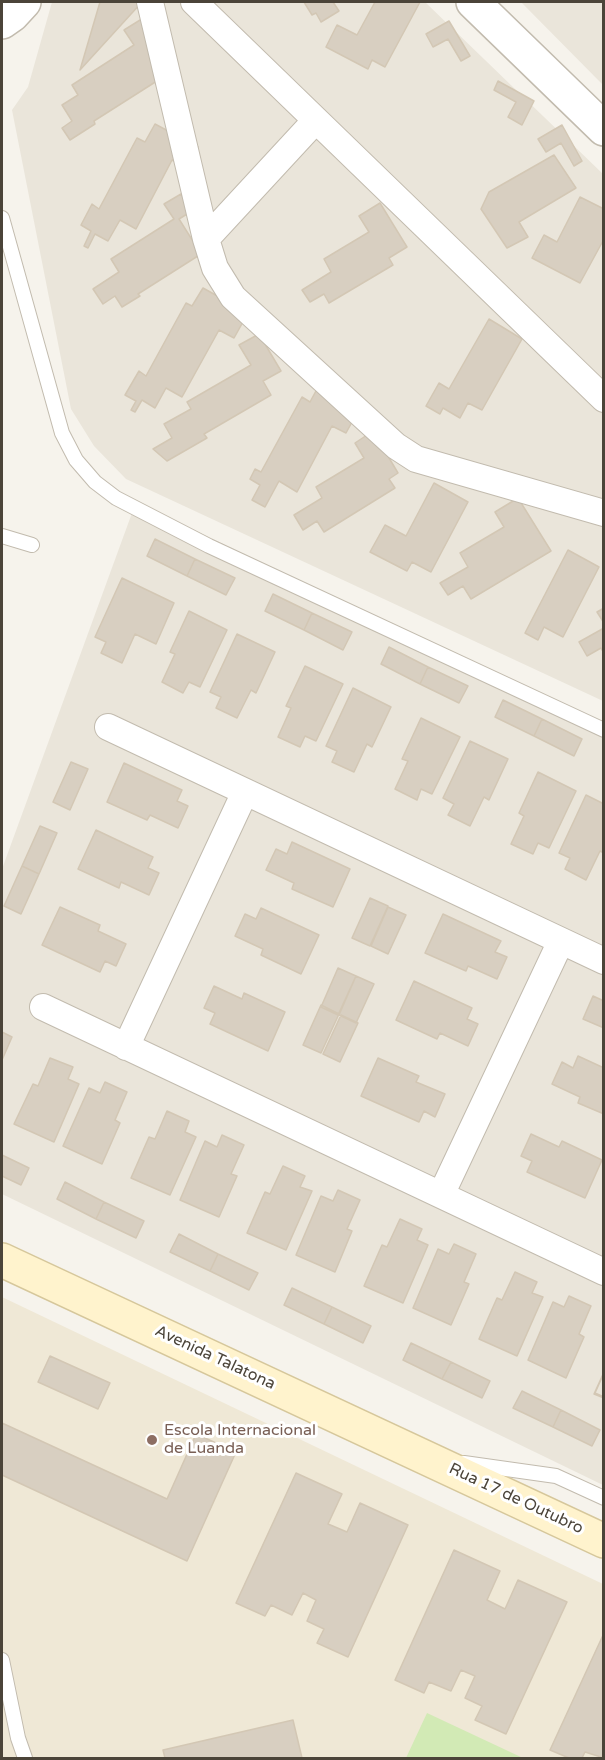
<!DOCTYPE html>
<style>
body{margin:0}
#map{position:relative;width:605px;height:1760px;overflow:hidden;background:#f6f3ec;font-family:"Varela Round",sans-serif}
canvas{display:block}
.frame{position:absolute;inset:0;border:3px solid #4b4439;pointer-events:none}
</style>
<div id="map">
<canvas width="605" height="1760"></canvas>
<div class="frame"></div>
</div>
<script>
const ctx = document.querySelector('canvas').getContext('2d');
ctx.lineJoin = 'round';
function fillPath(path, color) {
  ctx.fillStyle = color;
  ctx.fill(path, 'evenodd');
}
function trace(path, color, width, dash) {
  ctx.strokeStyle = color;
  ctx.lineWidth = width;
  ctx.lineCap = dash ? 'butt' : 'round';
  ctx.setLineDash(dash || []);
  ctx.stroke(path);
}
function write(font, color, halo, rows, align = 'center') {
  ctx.font = font + ' "Varela Round",sans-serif';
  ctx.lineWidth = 6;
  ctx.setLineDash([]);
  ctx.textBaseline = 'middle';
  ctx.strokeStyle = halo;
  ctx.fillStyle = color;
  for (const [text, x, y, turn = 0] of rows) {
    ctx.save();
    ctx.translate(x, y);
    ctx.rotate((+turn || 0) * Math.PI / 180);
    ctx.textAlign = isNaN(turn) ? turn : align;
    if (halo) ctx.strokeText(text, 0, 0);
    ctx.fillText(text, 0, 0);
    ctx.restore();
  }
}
fillPath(new Path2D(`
 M52,2H425L603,174V701L126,479L94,446L71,409L12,110L28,87Z
 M521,2H603V85Z
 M136,502L603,727V1485L2,1194V869Z`), '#eae5da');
fillPath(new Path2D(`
 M2,1297L603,1584V1758H2Z`), '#efe8d6');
fillPath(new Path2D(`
 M427,1713L523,1758H406Z`), '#d2eab5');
const building = new Path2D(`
 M100,2H142L80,70Z
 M304,2H333L339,11L321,22L316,13L312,15Z
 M375,2H420L385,67L372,60L368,69L326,47L337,25L357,35Z
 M145,17L160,79L94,121L95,124L70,140L62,128L72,121L62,105L78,95L72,85L134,45L124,30Z
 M449,21L470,56L461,61L448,39L433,47L426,34Z
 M498,81L534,101L522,125L508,117L516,102L494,90Z
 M155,124L198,147L187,168L172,160L136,229L120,220L108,241L95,234L88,248L84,246L91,231L81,225L92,204L99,209L137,138L145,142Z
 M562,125L582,161L574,166L561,143L546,152L538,139Z
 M554,155L576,188L519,222L528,237L507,248L481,209L489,192Z
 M181,194L192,211L179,219L201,254L138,294L140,296L122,307L115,296L103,304L93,289L119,272L111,259L174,219L164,204Z
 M580,197L604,209V239L580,283L532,258L544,235L557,242Z
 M380,203L407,247L389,258L393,265L329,303L324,294L310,302L302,290L331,272L324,259L369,232L359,216Z
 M203,288L248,313L234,338L219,330L182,397L166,388L155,408L142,400L135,412L131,410L136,401L125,395L139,371L146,376L186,303L192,306Z
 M489,319L522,339L482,410L468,403L460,418L443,408L440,414L426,406L439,383L449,389Z
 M259,334L281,371L263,381L271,395L204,434L207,438L167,461L153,449L172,438L164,424L191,409L187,402L251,365L239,345Z
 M317,389L358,411L346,433L332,426L297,492L279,481L265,507L252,500L260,485L250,479L255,469L261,472L302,397L310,402Z
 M373,431L398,473L389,479L395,488L324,532L317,521L303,530L294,515L322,498L316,487L364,458L355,443Z
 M434,483L468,502L431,572L412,562L407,571L370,552L385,525L406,536Z
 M518,498L551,551L471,599L463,586L448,595L440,583L468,567L460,553L504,527L495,512Z
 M155,539L195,559L187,576L147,556Z
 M568,550L599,567L563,637L544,627L538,640L525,633Z
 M195,559L235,578L226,595L187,576Z
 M122,578L174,603L156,644L135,634L122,663L101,653L106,642L95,637Z
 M273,594L312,613L304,630L265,611Z
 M604,608V623L597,612Z
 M189,611L227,630L200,687L189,682L183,693L162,682L175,654L170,652Z
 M312,613L352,632L343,650L304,630Z
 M604,628V653L601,648L587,656L579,642Z
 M237,634L275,652L256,693L251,690L237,718L216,708L221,697L210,692Z
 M389,647L428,667L420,684L381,664Z
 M305,666L343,684L316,741L305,736L300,747L278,737L291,708L286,706Z
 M428,667L468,686L459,703L420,684Z
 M353,688L391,707L372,747L367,744L354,772L332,762L337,751L326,746Z
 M503,700L542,719L534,736L495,717Z
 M421,718L460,737L432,794L421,789L417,800L395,789L408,761L402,759Z
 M542,719L582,739L574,756L534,736Z
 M470,741L508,759L489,800L484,797L470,826L448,815L454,804L443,798Z
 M71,762L88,769L70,810L53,802Z
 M124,763L182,790L177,801L188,806L178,828L150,815L147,820L107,802Z
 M538,772L576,791L549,848L538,843L533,854L511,844L524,816L519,813Z
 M586,795L604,804V853L600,851L586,880L565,869L570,858L559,853Z
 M40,826L57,833L39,874L22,866Z
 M96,830L153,857L148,868L159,873L149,895L121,882L119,888L78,869Z
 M292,842L350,869L333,907L292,889L294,883L266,870L276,849L287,854Z
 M22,866L39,874L21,914L4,906Z
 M370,898L388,906L370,946L352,938Z
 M60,907L100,925L98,931L126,944L116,966L105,961L100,972L42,945Z
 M388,907L406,915L388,954L371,946Z
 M261,908L319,935L301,974L261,955L263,949L235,936L245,914L256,919Z
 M443,914L501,941L495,952L507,957L497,979L468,966L466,971L425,953Z
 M338,968L356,976L338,1015L321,1007Z
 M356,976L374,984L356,1023L339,1015Z
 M414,981L472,1008L467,1019L478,1024L468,1046L440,1033L437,1039L396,1020Z
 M214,986L242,999L244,993L285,1012L268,1051L210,1024L215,1013L204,1008Z
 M593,996L604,1001V1028L583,1019Z
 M321,1005L339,1014L321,1053L303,1045Z
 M341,1015L358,1023L340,1062L323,1054Z
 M2,1032L12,1037L2,1060Z
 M578,1056L604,1068V1114L578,1103L580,1097L552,1084L562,1062L573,1068Z
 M50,1058L73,1067L68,1079L79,1084L54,1142L14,1124L33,1084L38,1086Z
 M378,1058L419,1076L416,1082L445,1094L435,1117L424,1111L419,1122L361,1096Z
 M105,1082L127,1092L115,1120L120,1123L102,1164L63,1146L89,1088L100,1093Z
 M167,1111L189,1121L185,1132L196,1137L170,1195L131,1178L149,1137L155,1139Z
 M531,1134L559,1147L562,1141L602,1160L585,1198L527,1172L532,1161L521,1156Z
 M222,1135L244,1145L231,1174L237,1176L219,1217L180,1200L205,1141L217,1147Z
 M2,1155L29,1168L21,1185L2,1176Z
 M283,1166L305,1176L300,1187L312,1191L286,1250L247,1233L265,1192L270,1194Z
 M65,1182L104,1202L96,1219L57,1199Z
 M338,1190L360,1200L347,1229L352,1231L335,1272L296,1255L321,1196L333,1201Z
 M104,1202L144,1221L136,1238L96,1219Z
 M400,1219L422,1229L417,1240L428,1245L403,1303L364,1286L382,1245L387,1247Z
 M179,1234L218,1254L210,1271L170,1252Z
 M454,1244L476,1254L464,1282L469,1284L451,1325L413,1308L438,1249L449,1254Z
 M218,1254L258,1273L249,1290L210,1271Z
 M515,1272L537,1282L532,1293L543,1297L517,1356L479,1339L497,1298L502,1300Z
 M292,1288L332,1307L324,1324L284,1305Z
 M569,1296L591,1306L579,1334L584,1337L566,1378L528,1360L553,1302L564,1307Z
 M332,1307L371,1326L363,1343L324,1324Z
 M411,1343L451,1362L442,1379L403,1360Z
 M50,1356L110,1383L98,1409L38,1382Z
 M451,1362L490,1381L482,1398L442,1379Z
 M604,1372V1398L594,1394Z
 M604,1373V1397L595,1393Z
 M522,1391L561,1410L553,1427L513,1408Z
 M561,1410L600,1430L592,1446L553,1427Z
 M2,1423L167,1499L196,1434L236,1452L187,1561L2,1475Z
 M296,1473L342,1494L328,1524L347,1532L360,1503L408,1525L348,1657L317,1643L324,1629L307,1621L316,1600L303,1593L292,1615L271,1605L265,1616L236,1603Z
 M454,1550L500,1571L487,1600L505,1609L518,1580L567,1602L506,1734L475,1720L482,1706L465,1698L475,1676L461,1670L451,1691L429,1682L424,1693L395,1680Z
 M604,1633V1758L585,1752L582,1758H569L550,1750Z
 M293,1720L302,1758H165L163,1750Z`);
fillPath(building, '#d8cfc1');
trace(building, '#d3c7b4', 1.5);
const service = new Path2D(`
 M2,218L62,433L76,460L95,482L116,498L209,546L604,730
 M2,536L32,545
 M464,1463L556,1476L604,1498
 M2,1660L18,1738L25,1758`);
const minor = new Path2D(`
 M150,2L206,239L215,268L233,297L396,446L416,459L604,513
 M194,2L604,399
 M206,239L316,120
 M108,727L604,961
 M43,1007L604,1272
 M126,1047L245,792
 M441,1195L561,941`);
const tertiary = new Path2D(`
 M473,2L604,129
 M2,22L12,15L24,2`);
const secondary = new Path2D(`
 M2,1260L604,1541`);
trace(service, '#c2bbae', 16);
trace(minor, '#c2bbae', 28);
trace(tertiary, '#c2bbae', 36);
trace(secondary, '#d6c79b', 36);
trace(service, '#fff', 14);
trace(minor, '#fff', 26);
trace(tertiary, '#fff', 33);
trace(secondary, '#fff3cd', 33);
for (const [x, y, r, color] of [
 [152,1440,6,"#8d6e63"]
]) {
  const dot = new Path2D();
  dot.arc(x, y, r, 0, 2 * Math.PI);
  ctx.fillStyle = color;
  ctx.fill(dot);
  trace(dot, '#fff', 2);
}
write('16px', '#4b4439', '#fff', [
 ["Avenida Talatona",215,1358,25],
 ["Rua 17 de Outubro",516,1499,25]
]);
write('16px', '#785e54', '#fff', [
 ["Escola Internacional",164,1431],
 ["de Luanda",164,1449]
], 'left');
</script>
